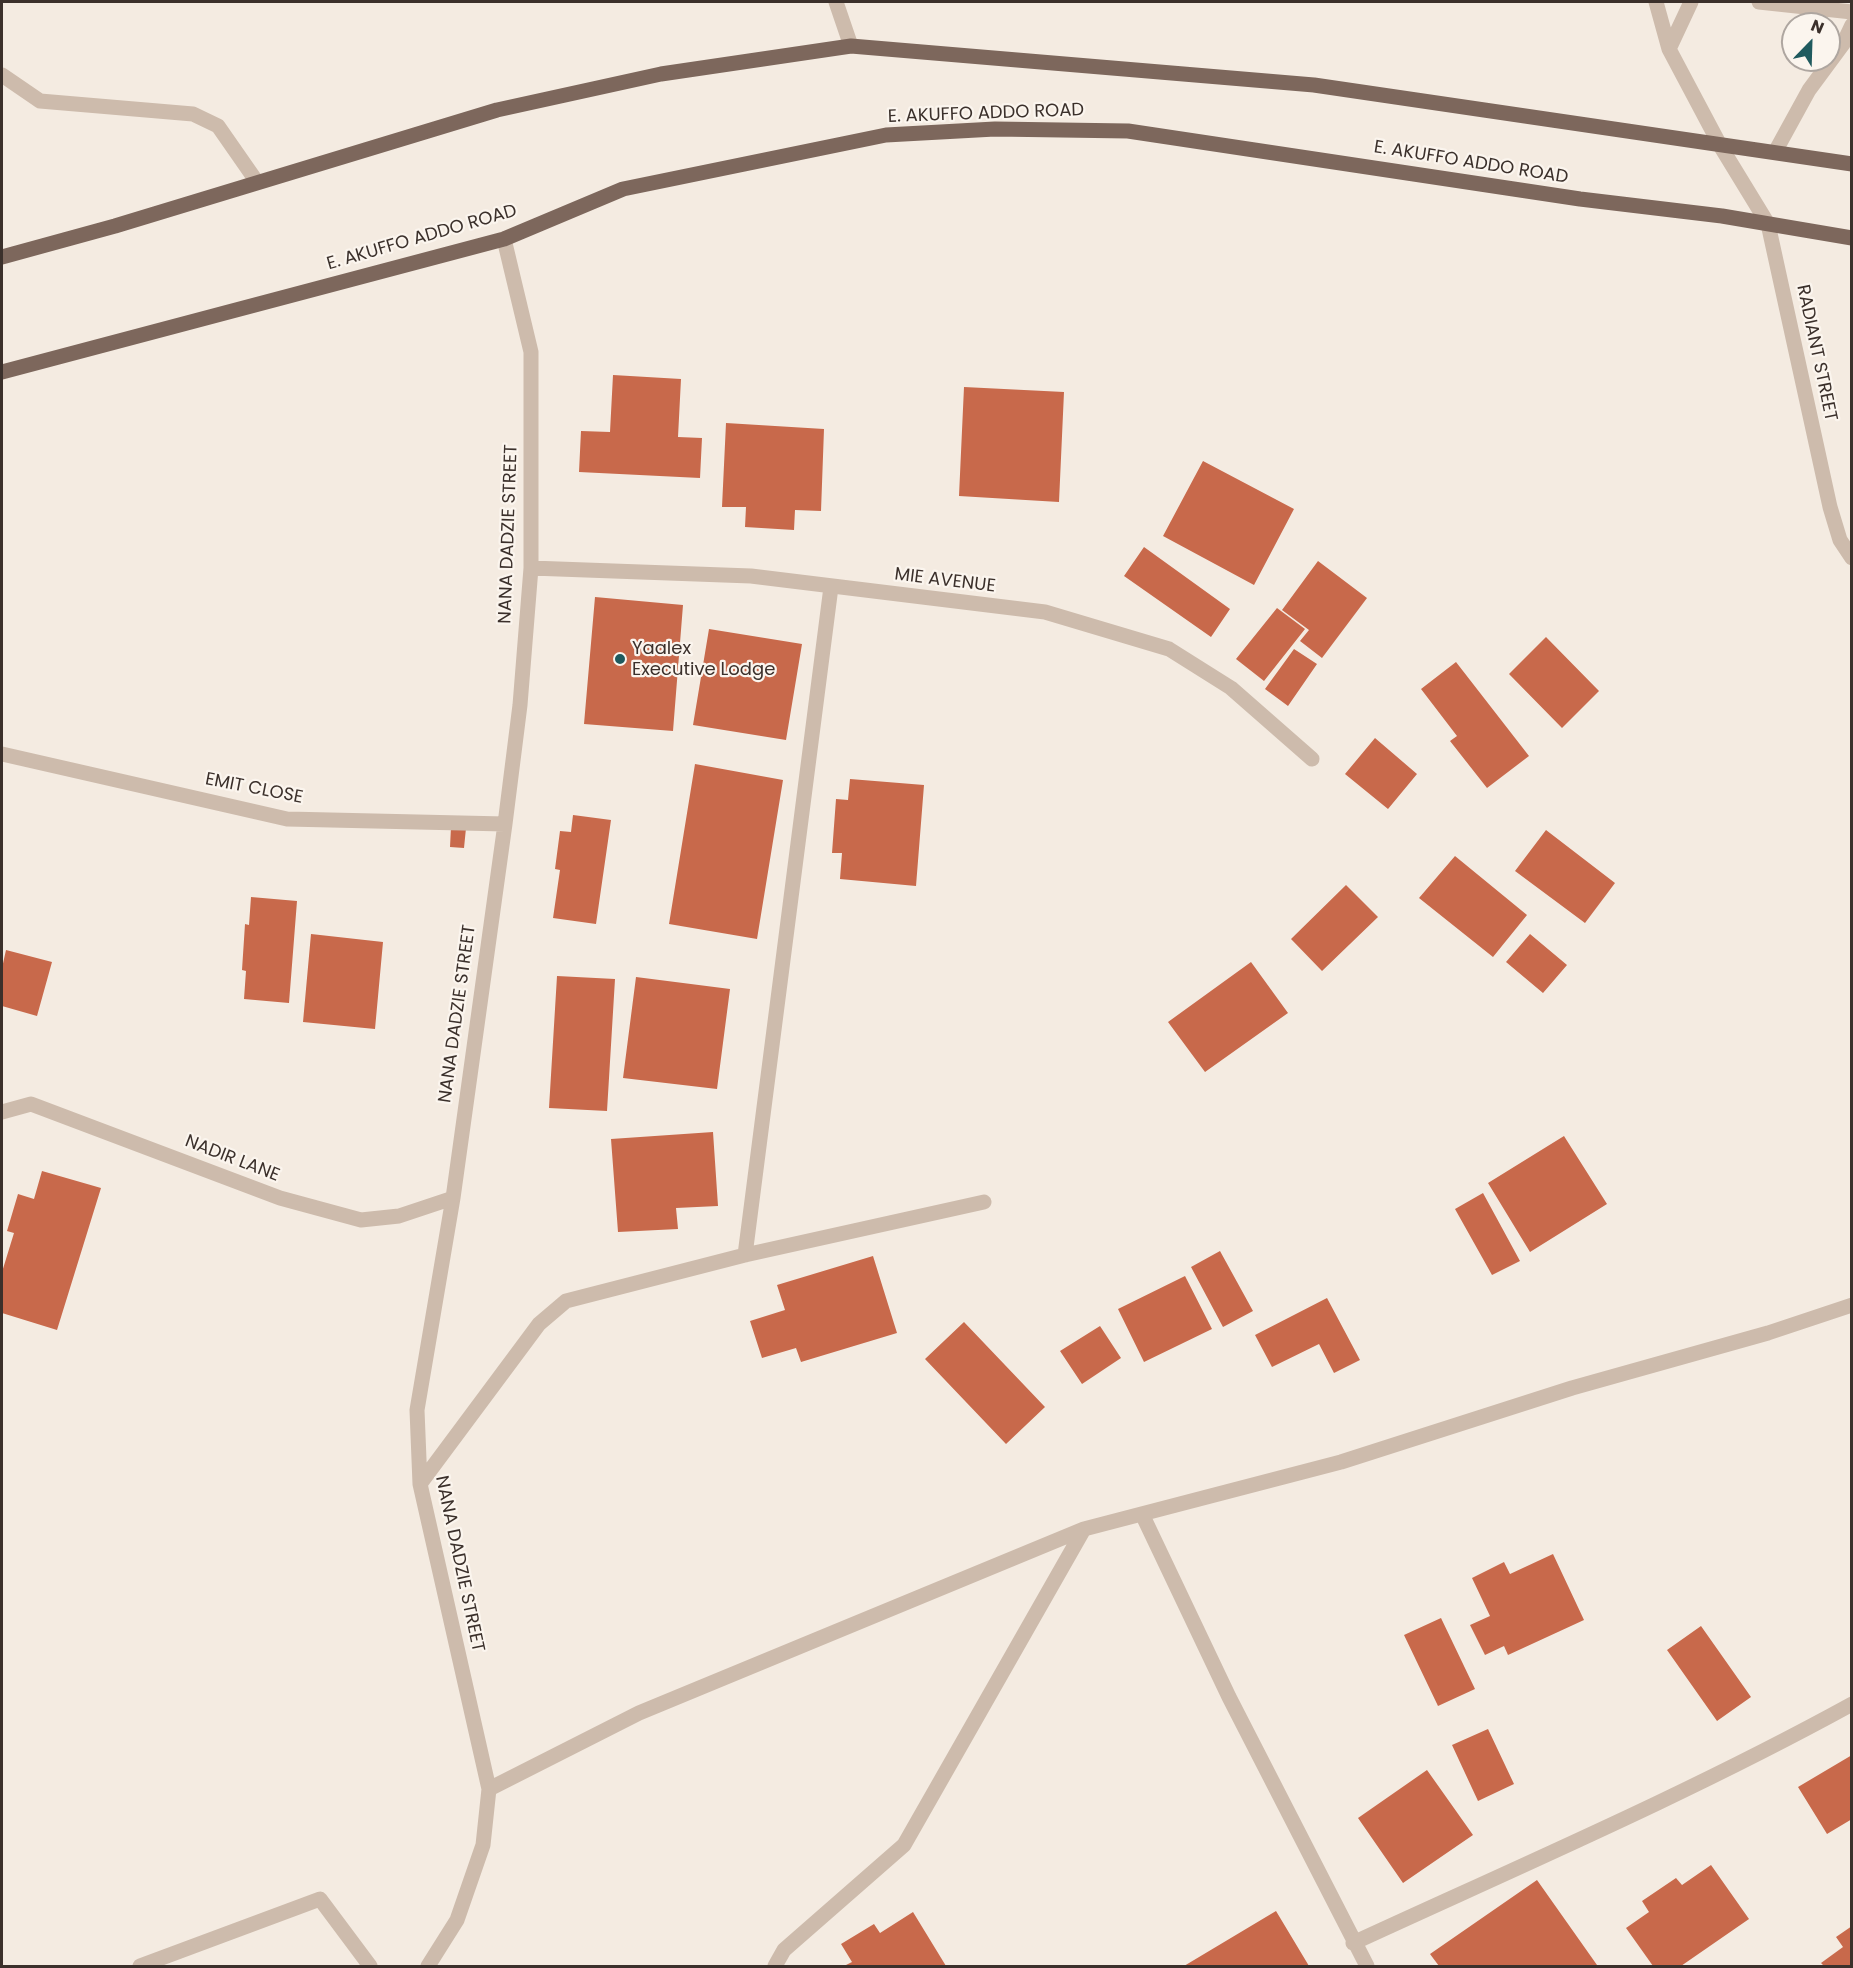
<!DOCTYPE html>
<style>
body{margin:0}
#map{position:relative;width:1853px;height:1968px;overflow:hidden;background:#f4ebe1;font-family:Poppins,sans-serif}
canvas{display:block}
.frame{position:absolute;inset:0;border:3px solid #3b302b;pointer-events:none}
.north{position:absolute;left:1781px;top:12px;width:60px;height:60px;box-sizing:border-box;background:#fbf5ee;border:2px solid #aea6a0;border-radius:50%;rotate:23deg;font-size:16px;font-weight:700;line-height:24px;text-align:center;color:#3b302b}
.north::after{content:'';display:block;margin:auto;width:21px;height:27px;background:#1f5a5e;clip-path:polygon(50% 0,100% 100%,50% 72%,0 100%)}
</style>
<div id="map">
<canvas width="1853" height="1968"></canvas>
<div class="frame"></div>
<div class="north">N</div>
</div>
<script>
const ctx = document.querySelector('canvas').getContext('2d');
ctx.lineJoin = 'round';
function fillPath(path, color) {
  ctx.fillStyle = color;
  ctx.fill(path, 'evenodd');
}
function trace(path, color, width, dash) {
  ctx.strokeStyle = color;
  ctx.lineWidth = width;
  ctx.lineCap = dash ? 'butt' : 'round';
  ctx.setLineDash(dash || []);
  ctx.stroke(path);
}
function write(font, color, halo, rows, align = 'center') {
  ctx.font = font + ' Poppins,sans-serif';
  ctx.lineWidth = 4.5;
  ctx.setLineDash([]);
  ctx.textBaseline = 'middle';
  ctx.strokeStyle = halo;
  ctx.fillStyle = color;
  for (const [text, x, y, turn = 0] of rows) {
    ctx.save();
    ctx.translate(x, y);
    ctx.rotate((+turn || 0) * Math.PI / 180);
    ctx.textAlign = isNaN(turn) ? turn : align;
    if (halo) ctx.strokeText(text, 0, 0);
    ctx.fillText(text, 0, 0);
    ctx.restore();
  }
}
fillPath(new Path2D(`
 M613,375L681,379L678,437L702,438L700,478L579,472L581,431L610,432Z
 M964,387L1064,392L1059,502L959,496Z
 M726,423L824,429L821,511L795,510L794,530L745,527L746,507H722Z
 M1203,461L1294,509L1254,585L1163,536Z
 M1144,547L1230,609L1211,637L1124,576Z
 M1318,561L1367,598L1322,658L1300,641L1309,630L1282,610Z
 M595,597L683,605L673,731L584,724Z
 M1277,608L1305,629L1264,681L1236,659Z
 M709,629L802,644L786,740L693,725Z
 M1546,637L1599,691L1562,728L1509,674Z
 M1294,649L1317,664L1288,706L1265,689Z
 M1456,662L1529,756L1487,788L1450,741L1457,736L1421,689Z
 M1375,738L1417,774L1388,809L1345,774Z
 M695,764L783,780L757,939L669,924Z
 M850,779L924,785L916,886L840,879L842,853H832L836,799L848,800Z
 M573,815L611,820L596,924L553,918L560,870L555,869L560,831L571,832Z
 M451,827L466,828L464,848L450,847Z
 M1546,830L1615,883L1585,923L1515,871Z
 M1455,856L1527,915L1493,957L1419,898Z
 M1346,885L1378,917L1322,971L1291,939Z
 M251,897L297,901L289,1003L244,999L246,971L242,970L245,924L249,925Z
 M311,934L383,942L375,1029L303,1022Z
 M1530,934L1567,965L1543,993L1506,962Z
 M6,950L52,962L37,1016L2,1006V968Z
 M1251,962L1288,1013L1205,1072L1168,1022Z
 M557,976L615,979L607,1111L549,1108Z
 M636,977L730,989L717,1089L623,1078Z
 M713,1132L718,1206L676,1208L678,1229L618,1232L611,1139Z
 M1564,1136L1607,1204L1530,1252L1488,1183Z
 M42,1171L101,1188L57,1330L2,1313V1272L14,1233L7,1231L18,1194L34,1199Z
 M1483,1193L1520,1261L1492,1275L1455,1209Z
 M1220,1251L1253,1311L1223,1327L1191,1267Z
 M873,1256L897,1333L801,1362L796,1348L762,1358L750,1321L785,1310L777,1285Z
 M1185,1276L1212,1329L1144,1362L1118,1309Z
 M1327,1298L1360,1360L1334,1373L1319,1344L1272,1367L1255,1335Z
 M964,1322L1045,1407L1006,1444L925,1359Z
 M1100,1326L1121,1358L1082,1384L1060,1351Z
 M1553,1554L1584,1620L1508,1655L1504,1646L1485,1655L1470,1625L1490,1616L1472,1578L1504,1562L1510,1574Z
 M1441,1618L1475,1689L1438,1706L1404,1635Z
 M1701,1626L1751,1697L1717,1721L1667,1650Z
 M1488,1729L1514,1784L1478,1801L1452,1745Z
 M1852,1755V1819L1827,1834L1798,1787Z
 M1427,1770L1473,1835L1403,1883L1358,1818Z
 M1711,1865L1749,1919L1681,1966H1653L1626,1928L1649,1912L1642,1901L1676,1878L1682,1885Z
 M1537,1880L1597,1965L1439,1966L1430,1954Z
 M1276,1911L1309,1966H1184Z
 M913,1912L946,1966H844L852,1962L841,1944L874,1924L880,1933Z
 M1852,1926V1966H1824L1821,1963L1843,1947L1836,1937Z`), '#c8694b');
trace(new Path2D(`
 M836,2L851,46
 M1656,2L1669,49L1721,147L1768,224L1830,507L1840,540L1852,558
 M1759,2L1852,12
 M1669,49L1691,2
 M2,75L40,101L193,114L218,126L257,182
 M1775,152L1809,90L1843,44L1852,25
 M531,568L751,576L1045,612L1169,649L1231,688L1312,759
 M2,754L287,819L505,824
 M2,1112L31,1104L280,1198L361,1220L399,1216L453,1198
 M745,1255L831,587
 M420,1484L539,1324L566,1301L745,1255L984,1202
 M1142,1514L1229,1697L1367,1966
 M489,1789L639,1713L1084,1529L1341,1462L1572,1388L1768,1333L1852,1305
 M1353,1943C1520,1866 1690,1793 1852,1704
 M140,1966L320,1899L370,1966
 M428,1966L457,1920L483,1845L489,1789L420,1484L417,1410L453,1198L505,824L520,705L531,568V352L504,239
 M775,1966L784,1950L904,1845L1084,1529`), '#cdbbac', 15);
trace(new Path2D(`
 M2,257L115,226L497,110L661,74L851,46L1314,85L1852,164
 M2,372L504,239L623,189L886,135L995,129L1128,131L1580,199L1722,216L1852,238`), '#7d675c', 15);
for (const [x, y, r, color] of [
 [620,659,6,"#1f5a5e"]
]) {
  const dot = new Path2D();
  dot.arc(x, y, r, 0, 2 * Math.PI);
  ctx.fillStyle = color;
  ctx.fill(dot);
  trace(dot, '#fbf5ee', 2);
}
write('18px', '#3b302b', '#fbf5ee', [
 ["E. AKUFFO ADDO ROAD",986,114,-2],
 ["E. AKUFFO ADDO ROAD",1471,163,9],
 ["E. AKUFFO ADDO ROAD",422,238,-16],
 ["RADIANT STREET",1816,353,78],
 ["NANA DADZIE STREET",509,534,-88],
 ["MIE AVENUE",945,581,7],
 ["EMIT CLOSE",254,789,11],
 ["NANA DADZIE STREET",458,1014,-82],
 ["NADIR LANE",232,1159,21],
 ["NANA DADZIE STREET",459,1564,78]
]);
write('18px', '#3b302b', '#fbf5ee', [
 ["Yaalex",632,649],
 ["Executive Lodge",632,670]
], 'left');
</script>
